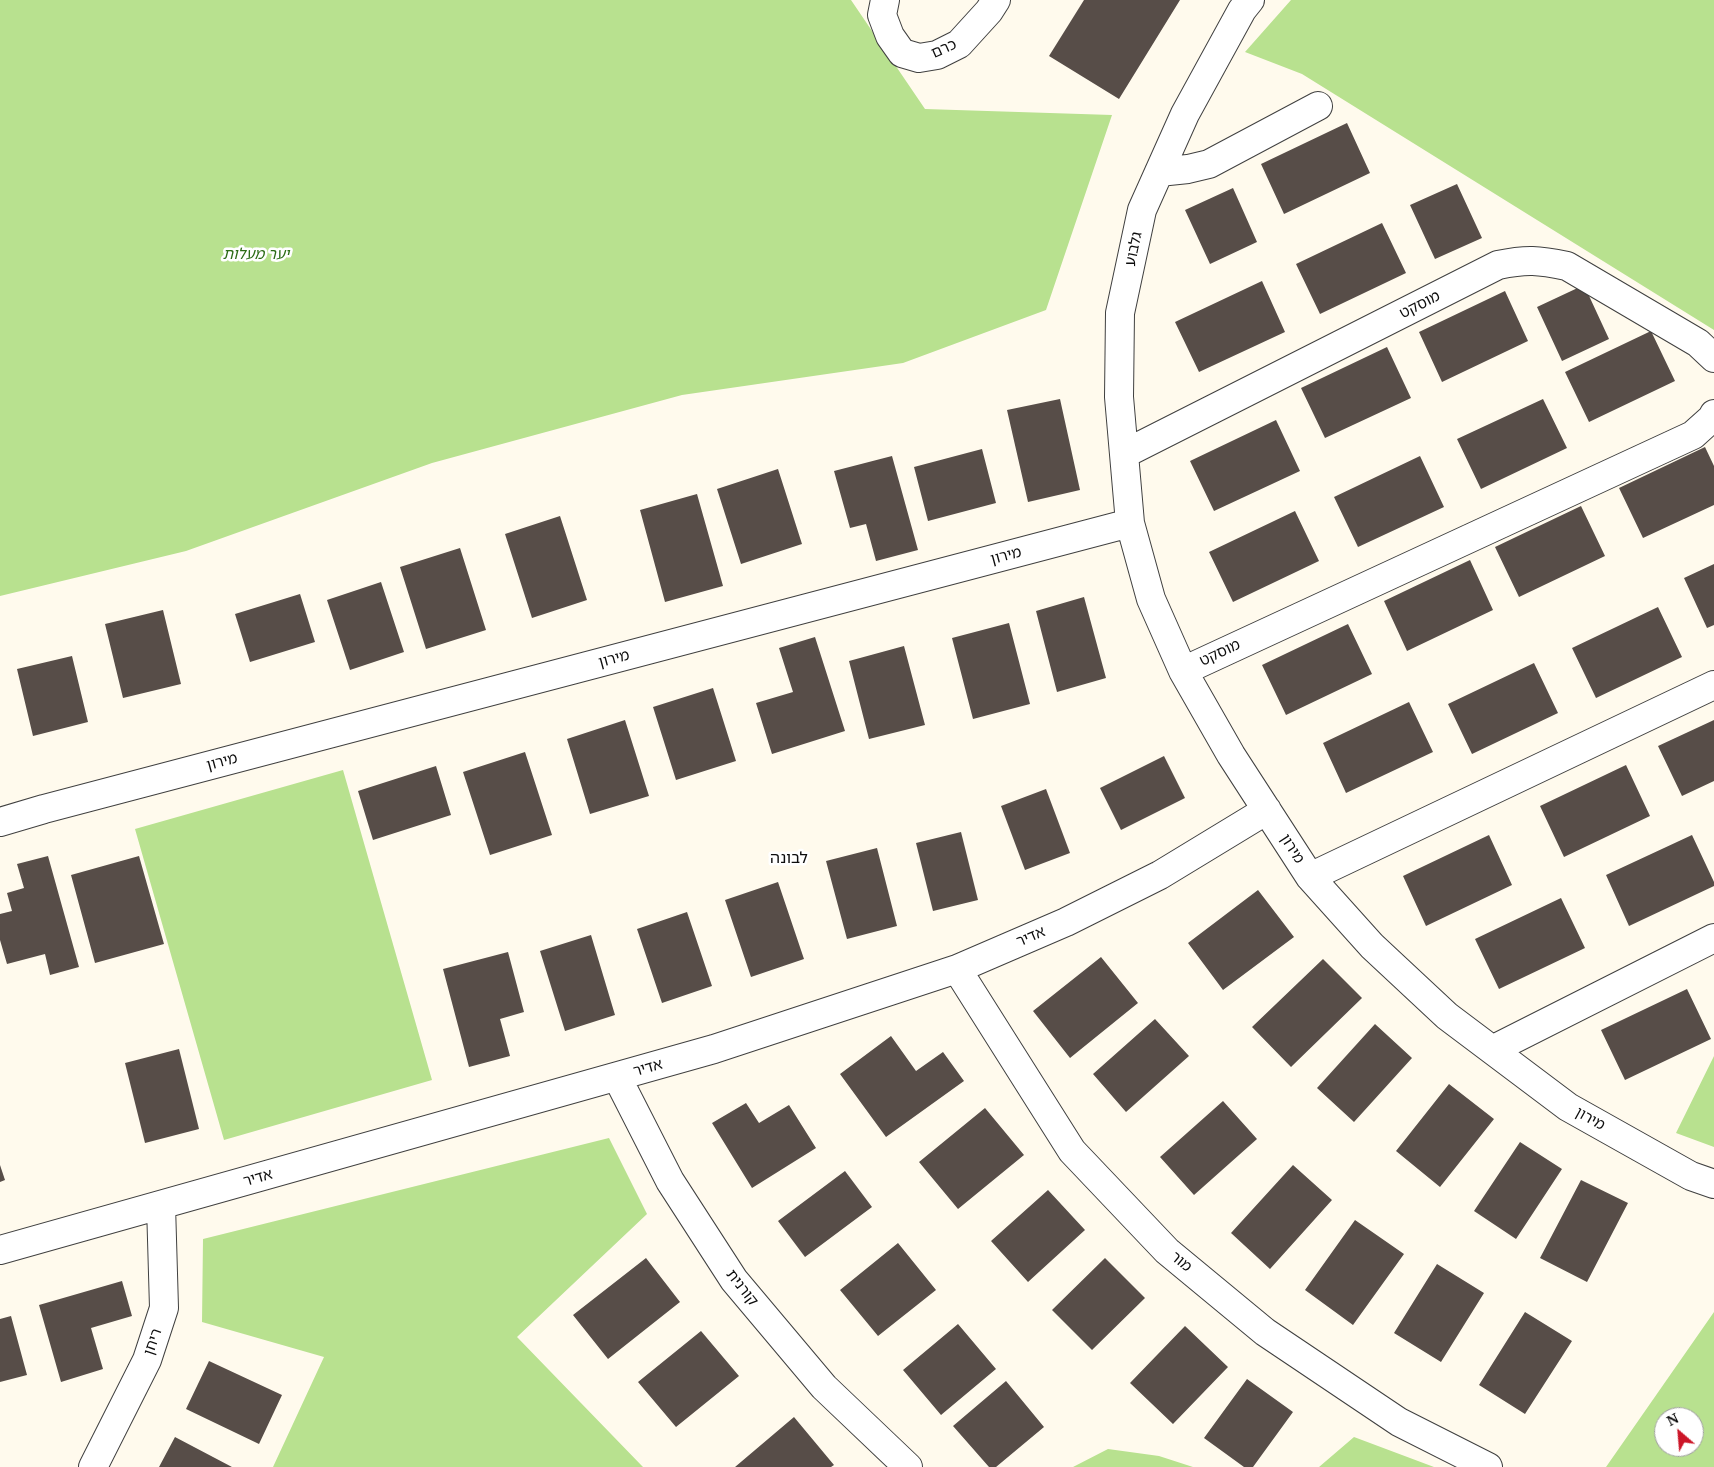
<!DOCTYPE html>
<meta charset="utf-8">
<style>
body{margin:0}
#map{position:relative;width:1714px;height:1467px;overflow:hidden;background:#fffaed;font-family:"Noto Serif",serif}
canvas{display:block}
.north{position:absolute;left:1654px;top:1407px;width:50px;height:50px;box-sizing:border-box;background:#fff;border:1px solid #9e9e9e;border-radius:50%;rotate:333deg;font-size:14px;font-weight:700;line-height:20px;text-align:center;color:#0d0d0d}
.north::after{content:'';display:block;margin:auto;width:18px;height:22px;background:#cc1628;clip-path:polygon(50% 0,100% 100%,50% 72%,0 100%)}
</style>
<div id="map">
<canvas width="1714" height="1467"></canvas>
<div class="north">N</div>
</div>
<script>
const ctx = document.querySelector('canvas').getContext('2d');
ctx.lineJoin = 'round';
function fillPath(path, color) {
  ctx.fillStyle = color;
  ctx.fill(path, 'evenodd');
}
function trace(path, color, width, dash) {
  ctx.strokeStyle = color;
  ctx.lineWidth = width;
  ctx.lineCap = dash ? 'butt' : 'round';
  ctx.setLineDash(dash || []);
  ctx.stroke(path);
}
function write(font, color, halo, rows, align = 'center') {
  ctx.font = font + ' "Noto Serif","Noto Sans Hebrew",serif';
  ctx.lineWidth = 5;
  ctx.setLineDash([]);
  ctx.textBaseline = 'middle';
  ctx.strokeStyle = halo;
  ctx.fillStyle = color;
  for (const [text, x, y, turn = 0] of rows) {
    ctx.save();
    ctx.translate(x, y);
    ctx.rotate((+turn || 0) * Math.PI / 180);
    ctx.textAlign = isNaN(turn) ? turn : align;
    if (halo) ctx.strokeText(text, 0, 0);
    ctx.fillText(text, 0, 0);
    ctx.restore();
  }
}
fillPath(new Path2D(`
 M0,0H851L925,109L1112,115L1046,310L903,363L682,395L432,463L186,551L0,596Z
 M1291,0H1714V330L1302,74L1245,52Z
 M343,770L432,1080L224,1140L135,829Z
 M1714,1056V1147L1676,1133Z
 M609,1138L647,1214L517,1337L643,1467H273L324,1357L202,1322L203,1239Z
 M1714,1312V1467H1606ZM1664,1417H1694V1447H1664Z
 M1354,1437L1434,1467H1319Z
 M1108,1449L1159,1456L1193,1467H1073Z`), '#b8e18f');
fillPath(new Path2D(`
 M1084,0H1180L1119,99L1049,56Z
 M1347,123L1370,173L1284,214L1261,164Z
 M1457,184L1482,238L1435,259L1410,205Z
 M1233,188L1257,242L1210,264L1185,210Z
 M1382,223L1406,273L1320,314L1296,264Z
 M1262,281L1285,332L1199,372L1175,322Z
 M1584,285L1609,339L1562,361L1537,307Z
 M1505,291L1528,341L1442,382L1419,332Z
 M1651,331L1675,381L1589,422L1565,372Z
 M1387,347L1411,398L1325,438L1301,388Z
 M1060,399L1080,490L1028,502L1007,410Z
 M1543,399L1567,448L1481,489L1457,439Z
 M1276,420L1300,471L1214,511L1190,461Z
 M1705,447L1714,466V505L1643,538L1619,488Z
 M982,449L996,503L928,521L914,467Z
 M892,456L918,550L876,561L866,524L850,528L834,471Z
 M1420,456L1444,507L1358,547L1334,497Z
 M778,469L802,544L741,564L717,489Z
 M697,494L723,586L665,602L640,510Z
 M1581,506L1605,556L1519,597L1495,547Z
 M1295,511L1319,561L1233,602L1209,552Z
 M560,516L587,600L532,618L505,534Z
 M460,548L486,630L426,649L400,567Z
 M1470,560L1493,610L1407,651L1384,601Z
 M1714,564V625L1707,628L1684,578Z
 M381,582L404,652L350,670L327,600Z
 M300,594L315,642L250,662L235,614Z
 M1084,597L1106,678L1057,692L1036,611Z
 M1658,607L1682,657L1596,698L1572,648Z
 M163,610L181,684L123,698L105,624Z
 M1009,623L1030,704L973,719L952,638Z
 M1348,624L1372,674L1286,715L1262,665Z
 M815,637L845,731L772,754L756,703L793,692L779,648Z
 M904,646L925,725L869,739L849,661Z
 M72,656L88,722L33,736L17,669Z
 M1534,663L1558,713L1472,754L1448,704Z
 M713,688L736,761L676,780L653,707Z
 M1409,702L1433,752L1346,793L1323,743Z
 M625,720L649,796L590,814L567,739Z
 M1714,720V781L1682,796L1658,746Z
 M525,752L552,835L490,855L463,772Z
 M1164,756L1185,798L1121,830L1100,788Z
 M1626,765L1650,816L1564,857L1540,806Z
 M436,766L451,815L373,840L358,791Z
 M1046,789L1070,853L1025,870L1001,806Z
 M961,832L978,900L933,911L916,843Z
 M1489,835L1512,885L1426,926L1403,876Z
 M1692,835L1714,882V886L1629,926L1606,875Z
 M877,848L897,926L847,939L826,861Z
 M48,856L79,967L50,975L45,954L7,964L0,940V914L12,911L7,893L24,888L17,864Z
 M139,856L164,944L95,963L71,875Z
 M778,882L804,959L751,977L725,900Z
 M1258,890L1294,937L1223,990L1188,943Z
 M1561,898L1585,948L1499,989L1475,939Z
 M687,912L712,986L662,1003L637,929Z
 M591,935L615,1015L565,1031L540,951Z
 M508,952L524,1012L500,1019L510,1056L469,1067L443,969Z
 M1101,957L1138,1003L1070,1058L1033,1011Z
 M1323,959L1362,998L1291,1067L1252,1027Z
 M1687,989L1711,1039L1625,1080L1601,1030Z
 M1155,1019L1189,1056L1126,1112L1093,1074Z
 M1375,1024L1412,1058L1354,1122L1317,1088Z
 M891,1036L916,1071L943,1052L964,1081L886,1137L840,1074Z
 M179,1049L199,1129L145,1143L125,1063Z
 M1449,1084L1494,1119L1440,1187L1396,1151Z
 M1223,1101L1257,1139L1194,1195L1160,1157Z
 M746,1103L759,1123L789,1105L816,1148L752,1188L712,1123Z
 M985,1108L1024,1155L958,1209L919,1162Z
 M1520,1142L1562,1169L1516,1239L1474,1211Z
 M0,1165L5,1180L0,1182Z
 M1293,1165L1332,1200L1270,1269L1231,1233Z
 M845,1171L872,1207L805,1257L778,1221Z
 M1581,1180L1628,1203L1587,1282L1540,1258Z
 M1048,1190L1085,1230L1028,1282L991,1241Z
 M1355,1220L1404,1254L1353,1325L1305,1290Z
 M898,1243L936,1290L878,1336L840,1290Z
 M646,1258L680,1302L608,1359L573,1315Z
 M1105,1258L1145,1298L1092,1350L1052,1310Z
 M1437,1264L1484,1293L1441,1362L1394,1333Z
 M122,1281L132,1316L91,1328L103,1369L61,1382L39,1305Z
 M1525,1312L1572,1341L1525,1414L1479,1385Z
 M11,1316L27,1375L0,1382V1319Z
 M958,1324L996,1369L941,1415L903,1370Z
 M1185,1326L1228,1367L1173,1424L1130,1383Z
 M701,1331L739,1376L676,1427L638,1382Z
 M209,1361L282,1395L259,1444L186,1409Z
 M1247,1379L1293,1412L1253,1467H1244L1204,1438Z
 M1006,1381L1044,1427L996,1467H989L953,1426Z
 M794,1417L834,1465L831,1467H735Z
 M175,1437L232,1467H159Z`), '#574d48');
const minor = new Path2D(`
 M885,0L882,15L890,36L902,53L919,58L937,55L959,44L989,11L996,0
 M1250,0L1242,10L1185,114L1142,210L1120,313L1119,397L1130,523L1151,599L1183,671L1231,755L1310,877L1372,946L1447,1016L1568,1107L1691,1176L1714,1184
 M1159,172L1188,169L1209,164L1318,106
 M1124,454L1498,265C1527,259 1538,260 1567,266L1698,343L1714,358
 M1183,671L1693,435L1712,418L1714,414
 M0,822L44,809L1130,523
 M1310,877L1714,685
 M957,969L1072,1151L1167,1251L1265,1332L1399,1422L1488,1467
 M1492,1050L1714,938
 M617,1077L670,1181L734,1280L824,1387L908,1467
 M0,1250L714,1049L957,969L1066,922L1160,875L1267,810
 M93,1467L147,1360L164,1308L161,1205`);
trace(minor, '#404040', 30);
trace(minor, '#fff', 28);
write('15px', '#0d0d0d', '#fff', [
 ["כרם",944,49,-24],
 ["גלבוע",1134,249,-78],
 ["מוסקט",1420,305,-27],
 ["מירון",1006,556,-15],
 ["מוסקט",1220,653,-25],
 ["מירון",614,659,-15],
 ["מירון",222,762,-15],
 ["מירון",1292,849,57],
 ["אדיר",1031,937,-23],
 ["אדיר",648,1068,-16],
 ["מירון",1590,1119,29],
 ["אדיר",258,1178,-16],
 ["מור",1181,1262,40],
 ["קורנית",742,1288,52],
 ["ריחן",153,1342,-71]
]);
write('italic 15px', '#2c6c16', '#fff', [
 ["יער מעלות",256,255]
]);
write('16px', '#0d0d0d', '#fff', [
 ["לבונה",789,858]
]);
</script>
